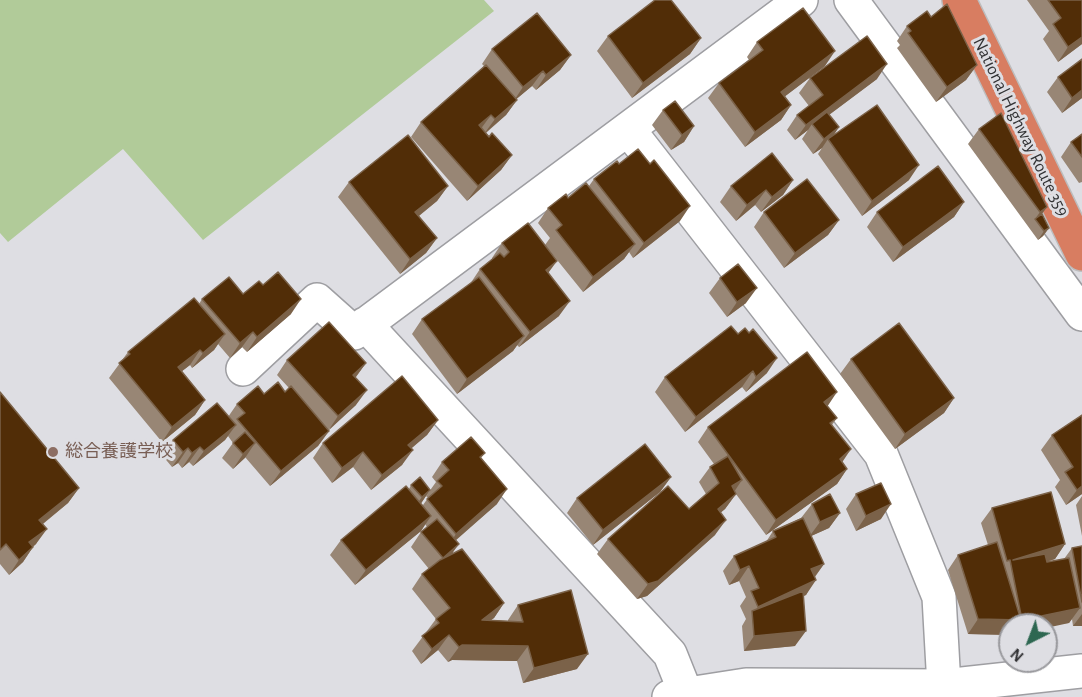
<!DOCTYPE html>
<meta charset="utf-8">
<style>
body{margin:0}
#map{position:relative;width:1082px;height:697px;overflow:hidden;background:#dedee3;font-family:"Alegreya Sans",sans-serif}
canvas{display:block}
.north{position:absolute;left:998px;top:613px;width:60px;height:60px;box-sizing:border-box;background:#dedee3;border:2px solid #99999d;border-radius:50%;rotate:222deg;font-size:16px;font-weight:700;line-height:24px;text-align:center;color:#323234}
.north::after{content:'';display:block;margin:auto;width:21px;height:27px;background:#2d6751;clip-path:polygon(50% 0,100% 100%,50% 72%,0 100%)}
</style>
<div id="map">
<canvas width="1082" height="697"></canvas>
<div class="north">N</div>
</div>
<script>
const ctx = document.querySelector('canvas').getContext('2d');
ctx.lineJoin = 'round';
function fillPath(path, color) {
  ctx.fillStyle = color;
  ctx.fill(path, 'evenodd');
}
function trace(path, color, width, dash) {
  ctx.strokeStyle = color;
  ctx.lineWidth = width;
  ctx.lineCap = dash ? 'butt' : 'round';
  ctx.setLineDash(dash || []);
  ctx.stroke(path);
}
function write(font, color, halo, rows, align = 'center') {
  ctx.font = font + ' "Alegreya Sans","Noto Sans JP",sans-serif';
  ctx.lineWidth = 6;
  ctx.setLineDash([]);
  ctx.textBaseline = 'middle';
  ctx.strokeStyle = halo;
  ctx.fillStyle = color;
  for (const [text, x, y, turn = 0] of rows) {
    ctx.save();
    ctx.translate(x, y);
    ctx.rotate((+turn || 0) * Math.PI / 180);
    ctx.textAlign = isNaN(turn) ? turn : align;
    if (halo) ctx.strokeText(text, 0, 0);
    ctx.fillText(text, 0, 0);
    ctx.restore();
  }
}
fillPath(new Path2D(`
 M0,0H484L494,11L203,240L123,149L8,242L0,233Z`), '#b1cb99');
const street = new Path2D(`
 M851,0L1082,314
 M628,129L881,454L939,597L944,686
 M365,324L670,654L686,694
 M243,369L317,300L354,333L801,0`);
const secondary = new Path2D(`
 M923,692L944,686L1082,671
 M669,697L746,685L944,686L948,697`);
const highway = new Path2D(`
 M959,0L1082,254`);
trace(street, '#9e9ea2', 36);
trace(secondary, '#9e9ea2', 36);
trace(highway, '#bdbdbe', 36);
trace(street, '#fff', 33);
trace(secondary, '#fff', 33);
trace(highway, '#d87d61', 33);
fillPath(new Path2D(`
 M1027,0H1082V44L1058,62L1043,39L1049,31Z
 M907,26L977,65L966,80L936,102L897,48L900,45L897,41Z
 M608,36L701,38L690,54L632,98L597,51Z
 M757,42L825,66L785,96L791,105L781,120L745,147L708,98L719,83L749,60L747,57Z
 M492,49L571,55L560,70L536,90L532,86L516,99L517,100L506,115L486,133L512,155L501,170L467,201L411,137L421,122L484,66L482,64Z
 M1082,59V98L1062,113L1047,92L1058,77Z
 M810,78L877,79L829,115L834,135L909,180L862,216L818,154L822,148L813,154L802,139L808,130L795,140L787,130L797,115L809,106L799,93Z
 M663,110L694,126L684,142L671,150L652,125Z
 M979,129L1042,214L1049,228L1043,236L1038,240L968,144Z
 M1082,134V182L1079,183L1061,157L1071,142Z
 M619,164L680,221L633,258L629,252L624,259L583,292L545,245L550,238L538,223L548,208L589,186L594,179Z
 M793,180L783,195L761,212L755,205L736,221L720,202L731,186Z
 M349,182L448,186L437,201L419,216L437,238L426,253L400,274L338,197Z
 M964,202L954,217L893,262L867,227L877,212Z
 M764,212L839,220L828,235L784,268L754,227Z
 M502,243L548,273L559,316L519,347L517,345L513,351L457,394L412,334L422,319L470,284L480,269L492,259V258Z
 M720,278L746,303L727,317L709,293Z
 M243,294L291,314L247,352L242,347L230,358L218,344L214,350L192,368L190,365L182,371L205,400L195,415L162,442L109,378L128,352L199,304L202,299Z
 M731,326L767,373L746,392L742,387L685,432L655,392L665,377Z
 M851,359L954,398L944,413L895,449L840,374Z
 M287,360L366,363L356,377V405L328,430L329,431L318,446L270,486L245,457L233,469L222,458L233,443L228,436L225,440L193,466L189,462L182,468L178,463L172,467L162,455L173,440L228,417L237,404L264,394L285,392L289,388L277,375Z
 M0,392L79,488L68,503L43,524L36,544L33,547L23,562L9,575L0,564Z
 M827,406L837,418L832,425L842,462L847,469L837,484L766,535L736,494L725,509L720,513L715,535L647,596L637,599L597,554L608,539L689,509L706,494L699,482L710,467L714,464L698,442L708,427Z
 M1082,415V494L1066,505L1055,487L1060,480L1041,450L1052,435Z
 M438,420L427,435L411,448L402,465L371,490L353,467L332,483L313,458L323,443Z
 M485,453L481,458L497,504L455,540L453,553L504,603L494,618L490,620L508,621V620L518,605L577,669L523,683L517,661L452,660L448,662L438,650L421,664L412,651L436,619L412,589L422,574L429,569L411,547L421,532L427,527L425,524L421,531L355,585L330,555L341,540L409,489L411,485L430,490L421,503L423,505L428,498L426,496L436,482L432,477L442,462Z
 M671,477L660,492L593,545L567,513L577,498Z
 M856,494L881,519L856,531L846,509Z
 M1082,496V536L1076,505Z
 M812,504L840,513L829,528L811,536L824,564L815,577L806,595L803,596L795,646L744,651L742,626L746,619L740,606L746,597L739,581L729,585L723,571L734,556L766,542L773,531L801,518Z
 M992,508L1065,544L1055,559L1047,562L1064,559L1072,548L1082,546V626H1073L1072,619L1069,623L1046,625H1010V635L968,634L948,570L958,555L988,545L981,523Z`), '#988675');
fillPath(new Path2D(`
 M1082,37V44L1058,62L1068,47Z
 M701,38L690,54L632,98L643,83Z
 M835,51L825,66L771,107L781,92Z
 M571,55L560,70L536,90L546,75Z
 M887,64L877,79L814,126L812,124L808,130L795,140L806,125Z
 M977,65L966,80L936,102L947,87Z
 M543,71L532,86L513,102L523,87Z
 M1082,90V98L1062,113L1072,98Z
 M517,100L506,115L484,134L495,119Z
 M791,105L781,120L745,147L755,132Z
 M491,115L480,130L479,125Z
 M694,126L684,142L671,150L682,135Z
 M839,127L830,141L828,139L822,148L813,154L824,139Z
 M512,155L501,170L467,201L478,186Z
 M919,165L909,180L862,216L872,201Z
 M793,180L783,195L761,212L772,197Z
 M448,186L437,201L405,227L415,212Z
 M766,190L755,205L736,221L747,205Z
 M964,202L954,217L893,262L903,247Z
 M690,206L680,221L633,258L644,243Z
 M1047,207L1037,221L1035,219L1040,212Z
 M839,220L828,235L784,268L795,253Z
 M1049,228L1043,236L1038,240L1044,231Z
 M437,238L426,253L400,274L410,259Z
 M635,244L624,259L583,292L593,277Z
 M557,261L546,276V270Z
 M757,288L746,303L727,317L737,302Z
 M301,299L291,314L247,352L257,337Z
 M570,301L559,316L519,347L530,332Z
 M253,332L242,347L230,358L240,343Z
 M225,334L214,350L192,368L203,353Z
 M524,336L513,351L457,394L467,379Z
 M200,350L190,365L168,382L178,367Z
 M777,358L767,373L746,392L756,377Z
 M366,363L355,378L353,375Z
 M753,371L742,387L685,432L696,417Z
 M367,390L356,405L328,431L338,416Z
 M837,392L827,407L824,402Z
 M954,398L944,413L895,449L905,434Z
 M205,400L195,415L162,442L172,427Z
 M438,420L427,435L398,460L408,445Z
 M236,425L225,440L193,466L204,451Z
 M329,431L318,446L270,486L281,471Z
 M255,443L245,458L233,469L243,454Z
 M200,447L189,462L182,468L192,453Z
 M188,448L178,463L172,467L183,452Z
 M851,449L841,464L840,459Z
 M413,450L402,465L371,490L382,475Z
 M363,452L353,467L332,483L342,468Z
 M847,469L837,484L766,535L776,520Z
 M671,477L660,492L593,545L603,530Z
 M742,480L732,495V486Z
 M1082,486V494L1066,505L1077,490Z
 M79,488L68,503L29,535L39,520Z
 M507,489L497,504L446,549L456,534Z
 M430,490L420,505L411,512L422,497Z
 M736,494L725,509L707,524L718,509Z
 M891,504L881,519L856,531L866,516Z
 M840,513L829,528L809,537L820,522Z
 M431,516L421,531L355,585L366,570Z
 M726,520L715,535L647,596L637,599L648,584Z
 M47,529L36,544L18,558L29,542Z
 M459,544L448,559L443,558Z
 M1065,544L1055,559L1012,572L1013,560Z
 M33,547L23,562L9,575L19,560Z
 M824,564L813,579L811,569Z
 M749,566L739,581L729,585L740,570Z
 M816,580L806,595L753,620L752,615L758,607Z
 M504,603L494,618L472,635L482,620Z
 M1080,608L1069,623L1046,628V625H1018L1022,620Z
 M1082,614V626H1073Z
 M978,619L1021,620L1017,625H1010V635L968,634Z
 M806,631L795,646L744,651L754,636Z
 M449,635L438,650L421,664L432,649Z
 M462,645L528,646L517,661L452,660L448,662L459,647Z
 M588,654L577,669L523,683L534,668Z`), '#7b6249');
const building = new Path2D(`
 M655,0H671L701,38L643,83L608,36Z
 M1048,0H1082V37L1068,47L1053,24L1061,18Z
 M947,4L977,65L947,87L908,33L911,31L907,26L927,11L931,17Z
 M803,8L835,51L781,92L791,105L755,132L719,83L763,50L757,42Z
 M537,13L571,55L546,75L543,71L523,87L492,49Z
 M867,36L887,64L806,125L797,115L823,95L810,78Z
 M1082,59V90L1072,98L1058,77Z
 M486,65L517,100L495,119L491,115L479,125L489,137L492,133L512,155L478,186L421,122Z
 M675,101L694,126L682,135L663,110Z
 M877,105L919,165L872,201L828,139Z
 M827,112L839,127L824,139L812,124Z
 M1001,113L1047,207L1040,212L979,129Z
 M1082,134V157L1071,142Z
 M408,135L448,186L415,212L437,238L410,259L349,182Z
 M638,149L650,164L654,160L690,206L644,243L594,179L617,161L619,164Z
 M772,153L793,180L772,197L766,190L747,205L731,186Z
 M938,166L964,202L903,247L877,212Z
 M807,179L839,220L795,253L764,212Z
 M586,183L635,244L593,277L556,230L562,225L548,208L566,194L568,198Z
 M1042,214L1049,228L1044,231L1035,219Z
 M528,223L557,261L546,270L570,301L530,332L480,269L500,253L504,257L509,252L502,243Z
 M738,264L757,288L737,302L720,278Z
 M278,272L301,299L257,337L253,332L240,343L202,299L229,277L243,294L259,281L263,285Z
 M479,277L524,336L467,379L422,319Z
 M194,298L225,334L203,353L200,350L178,367L205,400L172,427L119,363L130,354L128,352Z
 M329,322L366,363L353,375L367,390L338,416L287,360Z
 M899,323L954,398L905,434L851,359Z
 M731,326L738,334L745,328L749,333L753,329L777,358L756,377L753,371L696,417L665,377Z
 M807,352L837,392L824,402L837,418L830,423L851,449L840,459L847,469L776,520L708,427Z
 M402,376L438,420L408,445L413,450L382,475L363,452L342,468L323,443Z
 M278,382L285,392L291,386L329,431L281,471L237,419L245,413L237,404L258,386L264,394Z
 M0,392L79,488L39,520L47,529L29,542L33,547L19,560L6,544L0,550Z
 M217,403L236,425L204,451L200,447L192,453L188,448L183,452L173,440Z
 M1082,415V486L1077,490L1065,472L1073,467L1052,435Z
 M245,432L255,443L243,454L233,443Z
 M471,437L485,453L480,457L507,489L456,534L427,499L442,486L437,481L449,470L442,462Z
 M645,444L671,477L603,530L577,498Z
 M728,456L742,480L732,486L736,494L718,509L726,520L658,581L648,584L608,539L668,486L689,509L719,483L710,467Z
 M420,477L430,490L422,497L411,485Z
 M881,483L891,504L866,516L856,494Z
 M406,486L431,516L366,570L341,540Z
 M1051,492L1065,544L1013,560L1045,554L1047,562L1069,558L1080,608L1022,620L1010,560L1007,561L992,508Z
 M830,494L840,513L820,522L812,504Z
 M803,518L824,564L811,569L816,580L758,607L751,591L759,588L749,566L740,570L734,556L776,537L773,531Z
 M437,519L459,544L443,558L421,532Z
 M997,542L1021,620L978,619L958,555Z
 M1082,546V602L1072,548Z
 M462,549L504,603L482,620L523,622L518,605L571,590L588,654L534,668L528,646L462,645L459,647L449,635L432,649L422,636L439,623L436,619L450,608L422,574L440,560Z
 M803,591L806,631L754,636L752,611Z`);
fillPath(building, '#512d07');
trace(building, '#7b6249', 1.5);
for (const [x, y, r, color] of [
 [53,452,6,"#8d6e63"]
]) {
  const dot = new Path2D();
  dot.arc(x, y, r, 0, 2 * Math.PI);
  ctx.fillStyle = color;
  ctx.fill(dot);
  trace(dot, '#dedee3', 2);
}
write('18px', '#323234', '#dedee3', [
 ["National Highway Route 359",1021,127,64]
]);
write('18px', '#785e54', '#dedee3', [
 ["総合養護学校",65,452]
], 'left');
</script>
